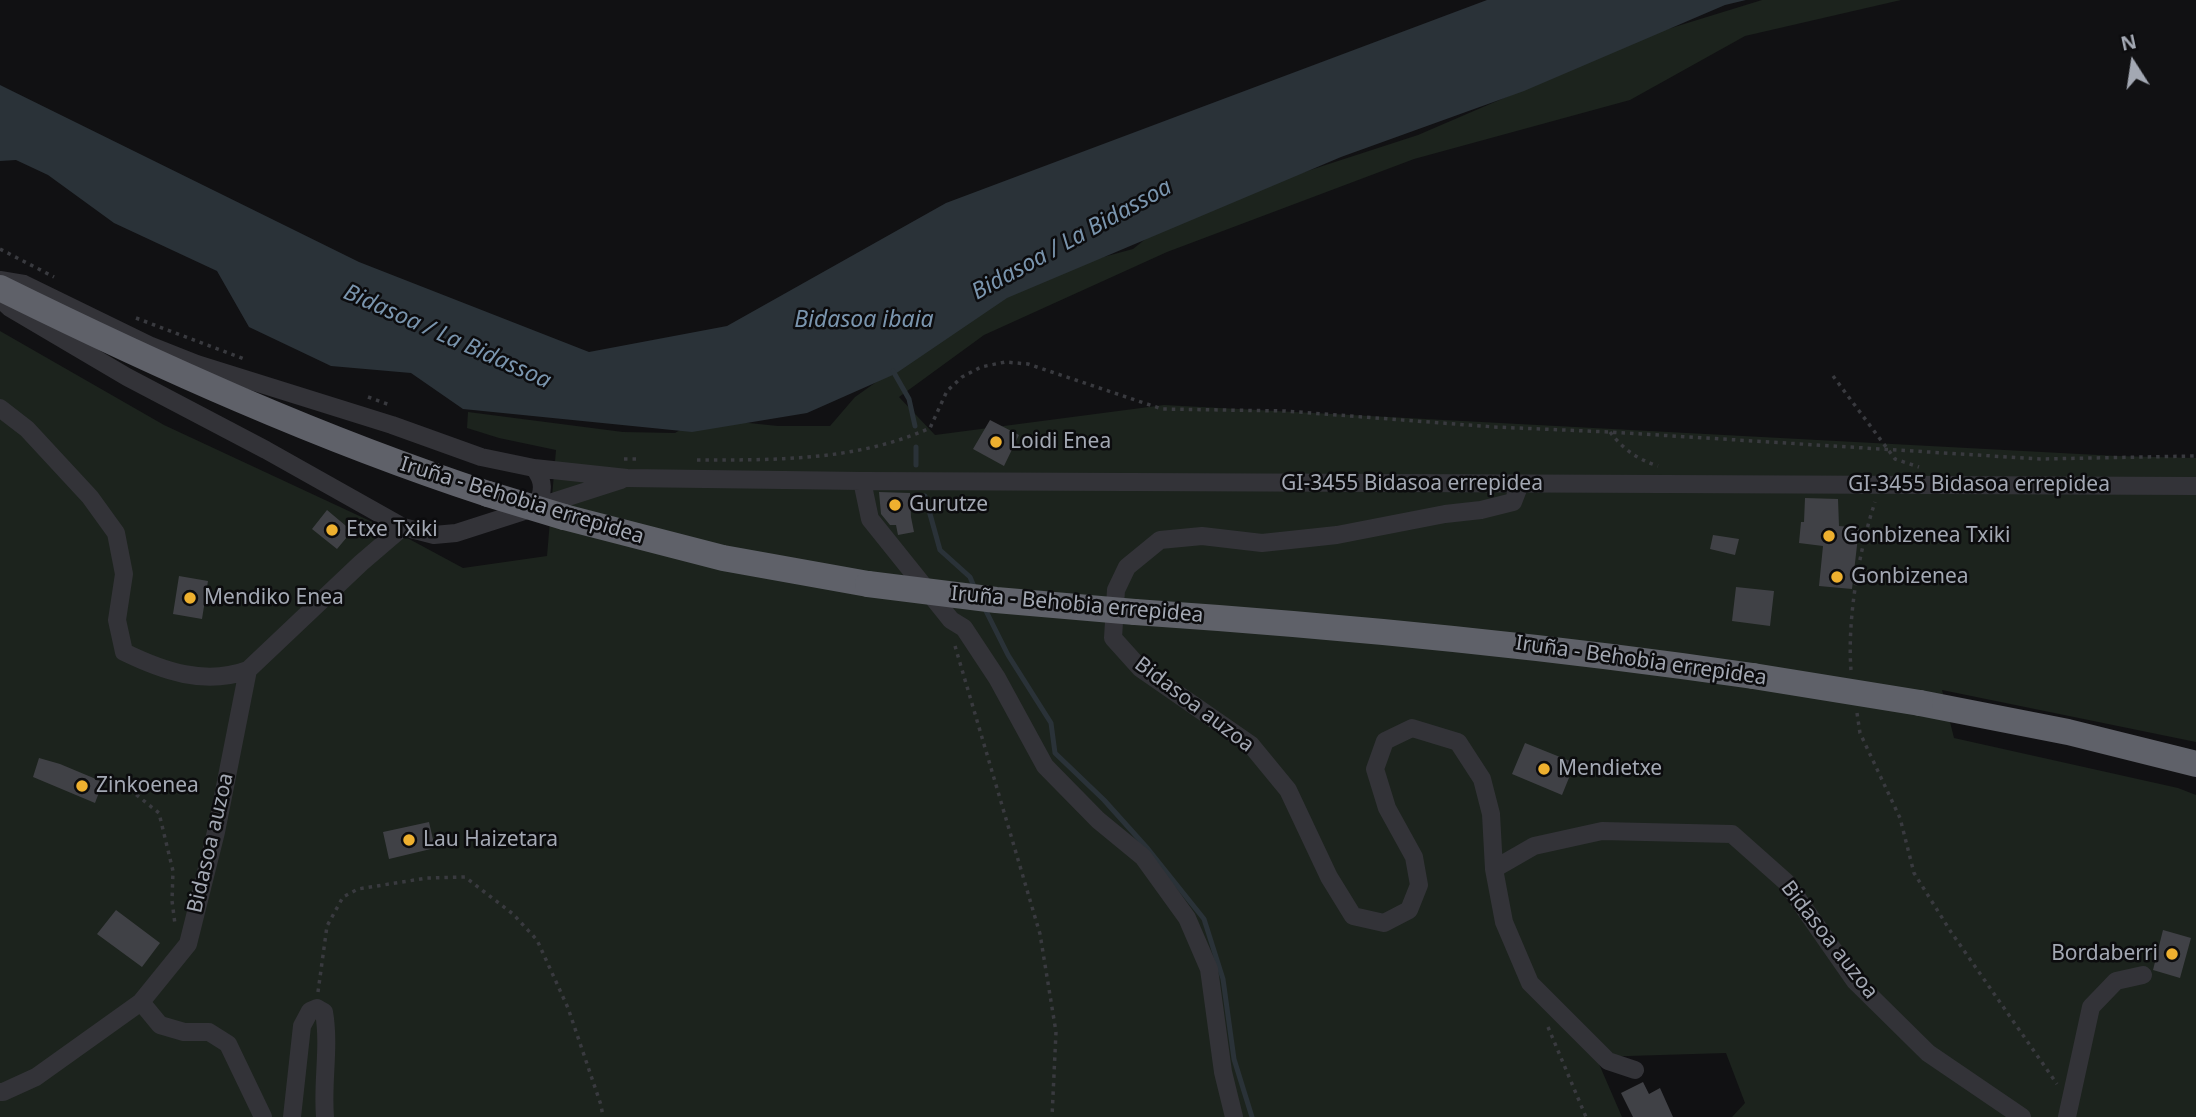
<!DOCTYPE html>
<meta charset="utf-8">
<style>
body{margin:0}
#map{position:relative;width:2196px;height:1117px;overflow:hidden;background:#111113;font-family:"Noto Sans",sans-serif}
canvas{display:block}
.north{position:absolute;left:2098px;top:28px;width:70px;height:70px;-webkit-text-stroke:5px #0c0c0e;paint-order:stroke;rotate:348deg;font-size:19px;font-weight:700;line-height:28px;text-align:center;color:#a3a8b3}
.north::after{content:'';display:block;margin:auto;width:24px;height:32px;background:#a3a8b3;clip-path:polygon(50% 0,100% 100%,50% 72%,0 100%)}
</style>
<div id="map">
<canvas width="2196" height="1117"></canvas>
<div class="north">N</div>
</div>
<script>
const ctx = document.querySelector('canvas').getContext('2d');
ctx.lineJoin = 'round';
function fillPath(path, color) {
  ctx.fillStyle = color;
  ctx.fill(path, 'evenodd');
}
function trace(path, color, width, dash) {
  ctx.strokeStyle = color;
  ctx.lineWidth = width;
  ctx.lineCap = dash ? 'butt' : 'round';
  ctx.setLineDash(dash || []);
  ctx.stroke(path);
}
function write(font, color, halo, rows, align = 'center') {
  ctx.font = font + ' "Noto Sans",sans-serif';
  ctx.lineWidth = 5;
  ctx.setLineDash([]);
  ctx.textBaseline = 'middle';
  ctx.strokeStyle = halo;
  ctx.fillStyle = color;
  for (const [text, x, y, turn = 0] of rows) {
    ctx.save();
    ctx.translate(x, y);
    ctx.rotate((+turn || 0) * Math.PI / 180);
    ctx.textAlign = isNaN(turn) ? turn : align;
    if (halo) ctx.strokeText(text, 0, 0);
    ctx.fillText(text, 0, 0);
    ctx.restore();
  }
}
fillPath(new Path2D(`
 M1762,0H1901L1745,36L1630,100L1414,159L1167,252L984,335L899,397L935,435L1164,405L2117,456L2196,458V742L1942,690L1954,738L2178,788L2196,795V1117H1732L1745,1103L1726,1053L1596,1057L1622,1117H0V331L164,425L411,540L463,568L547,556L556,450L499,438L467,428L468,412L623,432L675,433L700,418L778,426H830L855,397L937,339L1037,275L1133,249L1178,213L1418,135L1655,33Z`), '#1c231d');
fillPath(new Path2D(`
 M1487,0H1746L1725,5L1524,91L1341,157L1007,298L895,374L807,413L692,432L463,409L411,373L331,366L249,327L217,271L114,223L48,175L16,160L0,161V85L359,262L589,352L727,326L946,203Z`), '#2a3238');
trace(new Path2D(`
 M893,371L909,399L915,426
 M916,447V465
 M925,496L940,550L970,577L975,589
 M984,607L1008,655L1051,723L1055,753L1104,800L1148,849L1204,919L1223,979L1234,1059L1252,1117`), '#2a3238', 5);
fillPath(new Path2D(`
 M990,420L1019,435L1004,466L973,449Z
 M879,492L910,493L911,517L914,532L898,535L896,525H890L881,514Z
 M1805,498L1838,499L1839,526L1859,528L1852,589L1819,586L1823,546L1799,543L1801,522H1804Z
 M327,510L352,531L337,549L312,529Z
 M1713,535L1739,539L1735,555L1710,549Z
 M179,576L208,581L202,619L173,614Z
 M1736,587L1774,591L1770,626L1732,621Z
 M1525,743L1575,763L1562,795L1512,774Z
 M39,758L60,764L103,782L95,803L33,777Z
 M429,822L435,848L389,859L383,832Z
 M116,910L160,943L142,967L97,934Z
 M2163,930L2191,938L2180,978L2153,970Z
 M1643,1082L1649,1094L1660,1088L1673,1117H1633L1621,1093Z`), '#404146');
trace(new Path2D(`
 M0,249L54,277
 M136,318L247,360
 M1833,376L1895,459L1919,467
 M368,397L390,405
 M1610,432C1624,450 1637,459 1658,466
 M624,459H640
 M697,460C775,460 857,461 930,428L947,391L962,377L981,367L1005,362L1028,364L1162,409L1285,411L1494,427L1610,432L2040,459L2196,456
 M955,646L1040,934L1056,1032L1052,1117
 M1851,670C1847,620 1859,550 1875,502
 M1857,713L1860,733L1900,818L1914,873L1951,932L2057,1084
 M123,784L159,813L173,871L172,901L175,924
 M318,992L327,926L343,897L358,889L427,878L465,877L513,914L537,940L568,1008L601,1105L603,1117
 M1548,1027L1586,1117`), '#393a3f', 3.5, [3.5, 5]);
trace(new Path2D(`
 M0,280L24,284L149,345L197,364L392,425L481,457L534,468L627,478L862,481L2196,486
 M0,299L10,308L127,377L266,450L403,527L434,535L456,533L621,480
 M0,408L27,429L90,497L116,533L124,574L117,620L124,652C163,671 205,686 248,670L361,563L403,527
 M534,468C545,482 543,491 537,507
 M862,481L870,519L951,620L964,628L997,678L1045,766L1098,820L1143,857L1187,918L1209,969L1223,1072L1234,1117
 M1520,484L1513,502L1481,510L1445,514L1337,535L1262,543L1202,536L1160,540L1127,567L1116,590L1113,638L1140,668L1251,745L1288,790L1329,877L1353,916L1384,923L1409,910L1419,885L1414,857L1387,808L1375,769L1385,741L1412,728L1458,742L1482,779L1491,814L1494,869L1504,922L1530,983L1608,1061L1635,1070
 M1494,869L1534,846L1602,831L1732,834L1786,882L1855,981L1928,1053L2022,1117
 M141,1002L160,1025L184,1032H209L228,1044L263,1117
 M0,1092H3L36,1077L141,1002L188,944L216,832L248,670
 M292,1117L302,1026L310,1011L317,1008L324,1012C330,1047 322,1082 325,1117
 M2067,1117L2091,1007L2116,981L2143,975`), '#333338', 18);
trace(new Path2D(`
 M0,288C158,366 320,439 488,494
 M564,517L723,558L868,584
 M1135,612C1342,626 1547,646 1753,676
 M1920,703L2068,732L2196,764`), '#5f6169', 26);
trace(new Path2D(`
 M488,494L564,517
 M868,584L996,600L1135,612
 M1753,676L1920,703`), '#5f6169', 26);
for (const [x, y, r, color] of [
 [996,442,7,"#eeb02f"],
 [895,505,7,"#eeb02f"],
 [332,530,7,"#eeb02f"],
 [1829,536,7,"#eeb02f"],
 [1837,577,7,"#eeb02f"],
 [190,598,7,"#eeb02f"],
 [1544,769,7,"#eeb02f"],
 [82,786,7,"#eeb02f"],
 [409,840,7,"#eeb02f"],
 [2172,954,7,"#eeb02f"]
]) {
  const dot = new Path2D();
  dot.arc(x, y, r, 0, 2 * Math.PI);
  ctx.fillStyle = color;
  ctx.fill(dot);
  trace(dot, '#0c0c0e', 2.5);
}
write('21px', '#a3a8b3', '#0c0c0e', [
 ["Loidi Enea",1010,442],
 ["Gurutze",909,505],
 ["Etxe Txiki",346,530],
 ["Gonbizenea Txiki",1843,536],
 ["Gonbizenea",1851,577],
 ["Mendiko Enea",204,598],
 ["Mendietxe",1558,769],
 ["Zinkoenea",96,786],
 ["Lau Haizetara",423,840],
 ["Bordaberri",2158,954,"right"]
], 'left');
write('21px', '#a3a8b3', '#0c0c0e', [
 ["GI-3455 Bidasoa errepidea",1412,484],
 ["GI-3455 Bidasoa errepidea",1979,485],
 ["Iruña - Behobia errepidea",522,501,17],
 ["Iruña - Behobia errepidea",1077,605,5],
 ["Iruña - Behobia errepidea",1641,661,8],
 ["Bidasoa auzoa",1194,705,37],
 ["Bidasoa auzoa",211,843,-77],
 ["Bidasoa auzoa",1829,940,52]
]);
write('italic 23px', '#7a95ae', '#0c0c0e', [
 ["Bidasoa / La Bidassoa",1072,240,-29],
 ["Bidasoa ibaia",864,320],
 ["Bidasoa / La Bidassoa",447,337,24]
]);
</script>
